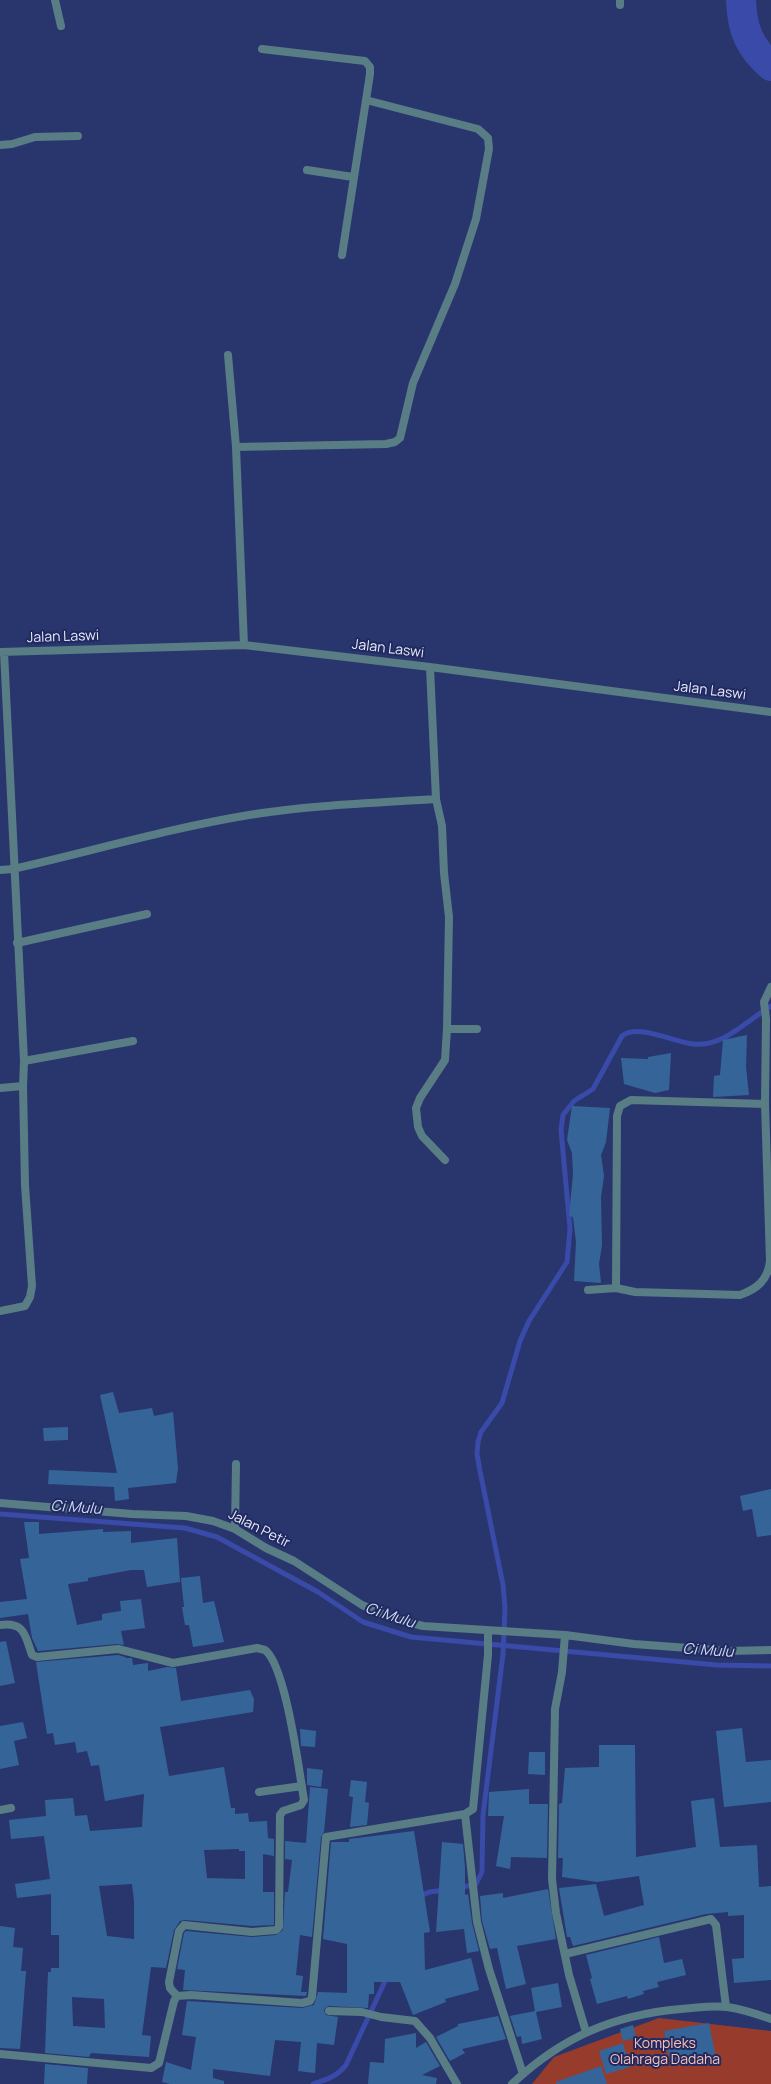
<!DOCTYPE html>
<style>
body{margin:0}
canvas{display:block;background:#29356d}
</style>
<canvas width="771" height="2084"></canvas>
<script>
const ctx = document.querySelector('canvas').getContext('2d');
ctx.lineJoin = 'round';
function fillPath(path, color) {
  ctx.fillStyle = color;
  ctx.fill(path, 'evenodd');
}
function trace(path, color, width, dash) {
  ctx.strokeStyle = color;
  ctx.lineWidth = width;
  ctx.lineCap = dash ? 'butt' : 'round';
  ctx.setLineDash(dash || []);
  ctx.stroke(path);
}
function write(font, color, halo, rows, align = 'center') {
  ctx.font = font + ' Manrope,sans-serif';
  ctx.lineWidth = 4;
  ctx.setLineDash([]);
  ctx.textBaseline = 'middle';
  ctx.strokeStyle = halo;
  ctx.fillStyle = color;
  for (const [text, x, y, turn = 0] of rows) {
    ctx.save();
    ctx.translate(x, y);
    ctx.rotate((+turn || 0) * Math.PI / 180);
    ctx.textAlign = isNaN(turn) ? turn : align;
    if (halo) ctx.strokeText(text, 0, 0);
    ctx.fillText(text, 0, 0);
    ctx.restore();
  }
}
fillPath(new Path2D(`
 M659,2018L771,2031V2084H532L554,2057Z`), '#973b2c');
trace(new Path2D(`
 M0,1514L185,1528L217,1537L318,1592L363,1622L411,1637L717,1665L771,1666
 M459,1888L476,1884L482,1872L483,1815L503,1654L505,1608L503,1585L480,1471L477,1454L478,1442L481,1432L502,1403L520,1341L529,1321L567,1262L570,1229L561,1130L563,1115L574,1101L593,1089L622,1036C637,1023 674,1042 693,1044C724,1047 746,1021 771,1006
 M419,1897L429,1892L446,1890
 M313,2084C327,2079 337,2077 346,2065L387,1977`), '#394aa8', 5);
trace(new Path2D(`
 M741,0C742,29 749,47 771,66`), '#394aa8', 30);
fillPath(new Path2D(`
 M747,1035L746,1067L749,1095L713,1097L714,1076L720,1075L723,1040Z
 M671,1053L669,1090L655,1093L624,1084L621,1058L648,1059V1057Z
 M572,1106L610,1108L606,1142L601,1155L604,1176L601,1197L602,1245L599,1264L601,1283L574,1281L576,1242L573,1217L569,1216L573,1174L572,1153L567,1140Z
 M113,1392L119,1413L152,1408L154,1416L173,1412L178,1468L176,1483L128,1488L129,1499L115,1501L114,1487L48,1484L49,1470L117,1473L100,1395Z
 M68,1427V1440L44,1441L43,1428Z
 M771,1489V1535L757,1537L752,1509L743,1511L740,1496Z
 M24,1522H39V1534L103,1529V1532L131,1531V1543L177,1538L180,1582L147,1587L144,1570H131L88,1578V1581L68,1584L77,1625L102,1620V1614L121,1611L120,1601L141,1599L145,1628L121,1631L124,1645L117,1644L38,1651L32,1638L28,1614L0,1618V1602L27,1599L20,1559L29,1558Z
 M200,1576L203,1603L214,1601L224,1642L193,1647L189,1625H185L182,1607H184L181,1578Z
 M6,1641L15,1683L0,1686V1642Z
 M118,1655L125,1657L126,1658H132L133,1665L148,1663V1671L167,1667L176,1668L181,1701L250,1690L254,1699L253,1712L160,1727L169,1776L224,1767L231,1808H235V1814L248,1813L249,1822L267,1821L268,1838L274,1839V1856L263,1854V1892H274V1925L252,1926L185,1920L180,1921L174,1930L166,1968L151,1967L142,2035L151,2036L149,2057L91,2053L89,2057L45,2053L48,1972H51V1968H59V1935H51V1894L17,1898L15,1884L50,1879L44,1836L11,1839L9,1820L46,1816L45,1800L73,1798L75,1816L87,1815L90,1831L142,1827L144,1794L105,1801L99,1765L91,1766L87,1751L77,1753L75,1742L55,1745L53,1733L47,1734L36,1662ZM239,1849V1851H245V1879L207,1878L204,1850ZM132,1884L134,1901V1939L107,1936L99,1886ZM72,1997L104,1999L105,2028L73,2026Z
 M23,1722L27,1738L14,1741L19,1765L0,1769V1726Z
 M742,1728L746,1762L771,1760V1802L724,1807L716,1731Z
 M300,1729L316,1731L315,1747L301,1746Z
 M599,1745H635L636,1857L696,1847L691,1801L714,1798L720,1847L757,1845L759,1887L771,1886V1980L734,1983L732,1959L744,1958V1915L728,1916V1912L706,1914L573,1946L570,1937H567L559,1888L596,1884L604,1916L644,1905L639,1876L597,1882L562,1877L563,1858H558L559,1804L562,1803L565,1768L599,1767Z
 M529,1752H545V1775L528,1774Z
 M307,1768L323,1770L321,1787L307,1785Z
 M351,1780L367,1782L365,1802L369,1803L367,1825L350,1827L353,1797L349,1796Z
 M310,1787L328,1789L324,1832L321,1837L312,1937L300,1935L296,1975L303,1976L301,1992H307L306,1996L183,1990L185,1970L177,1969L184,1933L186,1931L252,1937L276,1935L283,1930L285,1892H288L292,1860L285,1859V1841L306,1843Z
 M529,1789V1804H548L547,1858L511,1857L510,1869L496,1866L504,1816H488L489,1792Z
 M414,1831L430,1932L424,1933L425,1970L471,1958L479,1990L445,1999L446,2002L413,2015L400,1982H374V1994H369L368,2008L329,2006L325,2008L324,2011L326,2015L338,2017L334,2045L317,2043L315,2073L298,2071L301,2042L275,2040L270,2076L213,2069V2078L224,2081V2084H170L162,2082L166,2062L191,2070L196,2037L182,2035L187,2001L302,2008L314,2005L318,1992L347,1993V1944L323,1939L331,1842H349V1839Z
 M442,1842L463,1844L465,1868V1895L468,1894L472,1923L479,1951L467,1953L464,1929L436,1932Z
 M548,1889L556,1939L517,1946L526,1984L506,1989L497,1948L490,1949L482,1921L480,1896L503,1893V1898Z
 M0,1926L15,1928L13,1947L23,1948L21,1971H26L20,2049L0,2048Z
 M659,1937L664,1963L682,1959L686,1975L657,1982L659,1987L643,1991L644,1994L628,1999L627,1996L597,2004L590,1979L592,1978L586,1955Z
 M558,1983L562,2007L536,2012L542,2039L522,2044L521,2036L517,2037L510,2016L535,2011L531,1988Z
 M498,2016L506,2039L462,2049L465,2053L450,2061L436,2037L458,2026V2024Z
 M709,2023L716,2058L671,2066L664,2031Z
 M633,2025L636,2038L623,2041L620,2029Z
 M416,2033V2048L426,2042L440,2066L422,2075L437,2078L436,2084H368L370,2062L384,2063L385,2039Z
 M623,2043L630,2067L606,2074L599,2051Z
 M45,2064L88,2068L87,2084H44Z
 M601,2066L607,2084H556V2082Z`), '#356598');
trace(new Path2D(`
 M55,0L61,26
 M620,0V5
 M262,49L365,61L370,67V74L342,255
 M0,145L12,144L35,137L78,136
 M307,170L353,177
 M228,355L236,447L244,645
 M236,447L386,444L395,442L400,438L413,383L455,284L476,219L489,149L488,138L478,129L366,100
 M0,652L244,645L430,667L771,712
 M4,652L24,1061
 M430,667L436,799L442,826L444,873L449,917L447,1029L445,1060L420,1098L416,1108L418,1127L422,1136L445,1160
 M0,870L13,869C92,851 170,828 249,815C311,805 374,803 436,799
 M17,943L147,914
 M447,1029H477
 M23,1086L24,1061L133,1041
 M0,1088L23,1086L25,1185L32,1286L30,1297L25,1306L0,1311
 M616,1288L617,1116L620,1106L631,1100L765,1104
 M588,1290L616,1288L635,1292L740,1295C757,1289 768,1280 770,1261L765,1104L766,1019L764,1002L771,987
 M0,1503L132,1514L186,1516L213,1521L235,1529L266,1548L294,1561L362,1605L395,1619L423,1626L565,1635L634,1644L729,1651L771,1650
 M235,1529L236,1464
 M0,1625C25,1622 25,1635 32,1655L37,1657L118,1649L173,1663L257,1648L265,1650C286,1666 299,1771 304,1800L301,1805L283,1811L280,1815L279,1927L276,1930L252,1932L184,1925L179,1931L169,1982L170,1988L177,1996
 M565,1635L562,1672L555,1709L552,1879L556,1913L569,1975L586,2032
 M259,1792L302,1786
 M0,1810L11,1808
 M465,1814L477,1922L489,1969L523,2074
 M565,1954L711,1919L716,1925L726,2007
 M329,2011L362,2012L381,2017L415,2021L430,2038L457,2084
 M0,2054L151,2068L159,2063L174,2001L177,1996L191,1995L302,2003L310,2001L312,1997L326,1837L465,1814L473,1809L488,1655V1631
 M512,2084C562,2037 613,2015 681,2009C696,2008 712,2005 727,2007C742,2009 757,2014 771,2019`), '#587d85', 8);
write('14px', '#e7ebf9', '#202a61', [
 ["Jalan Laswi",63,637,-2],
 ["Jalan Laswi",388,649,7],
 ["Jalan Laswi",710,691,7],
 ["Jalan Petir",259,1529,27]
]);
write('14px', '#fdc0b4', '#202a61', [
 ["Kompleks",665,2044],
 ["Olahraga Dadaha",665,2060]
]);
write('italic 15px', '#d0d8f2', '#202a61', [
 ["Ci Mulu",76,1508,4],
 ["Ci Mulu",390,1616,18],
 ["Ci Mulu",708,1651,4]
]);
</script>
